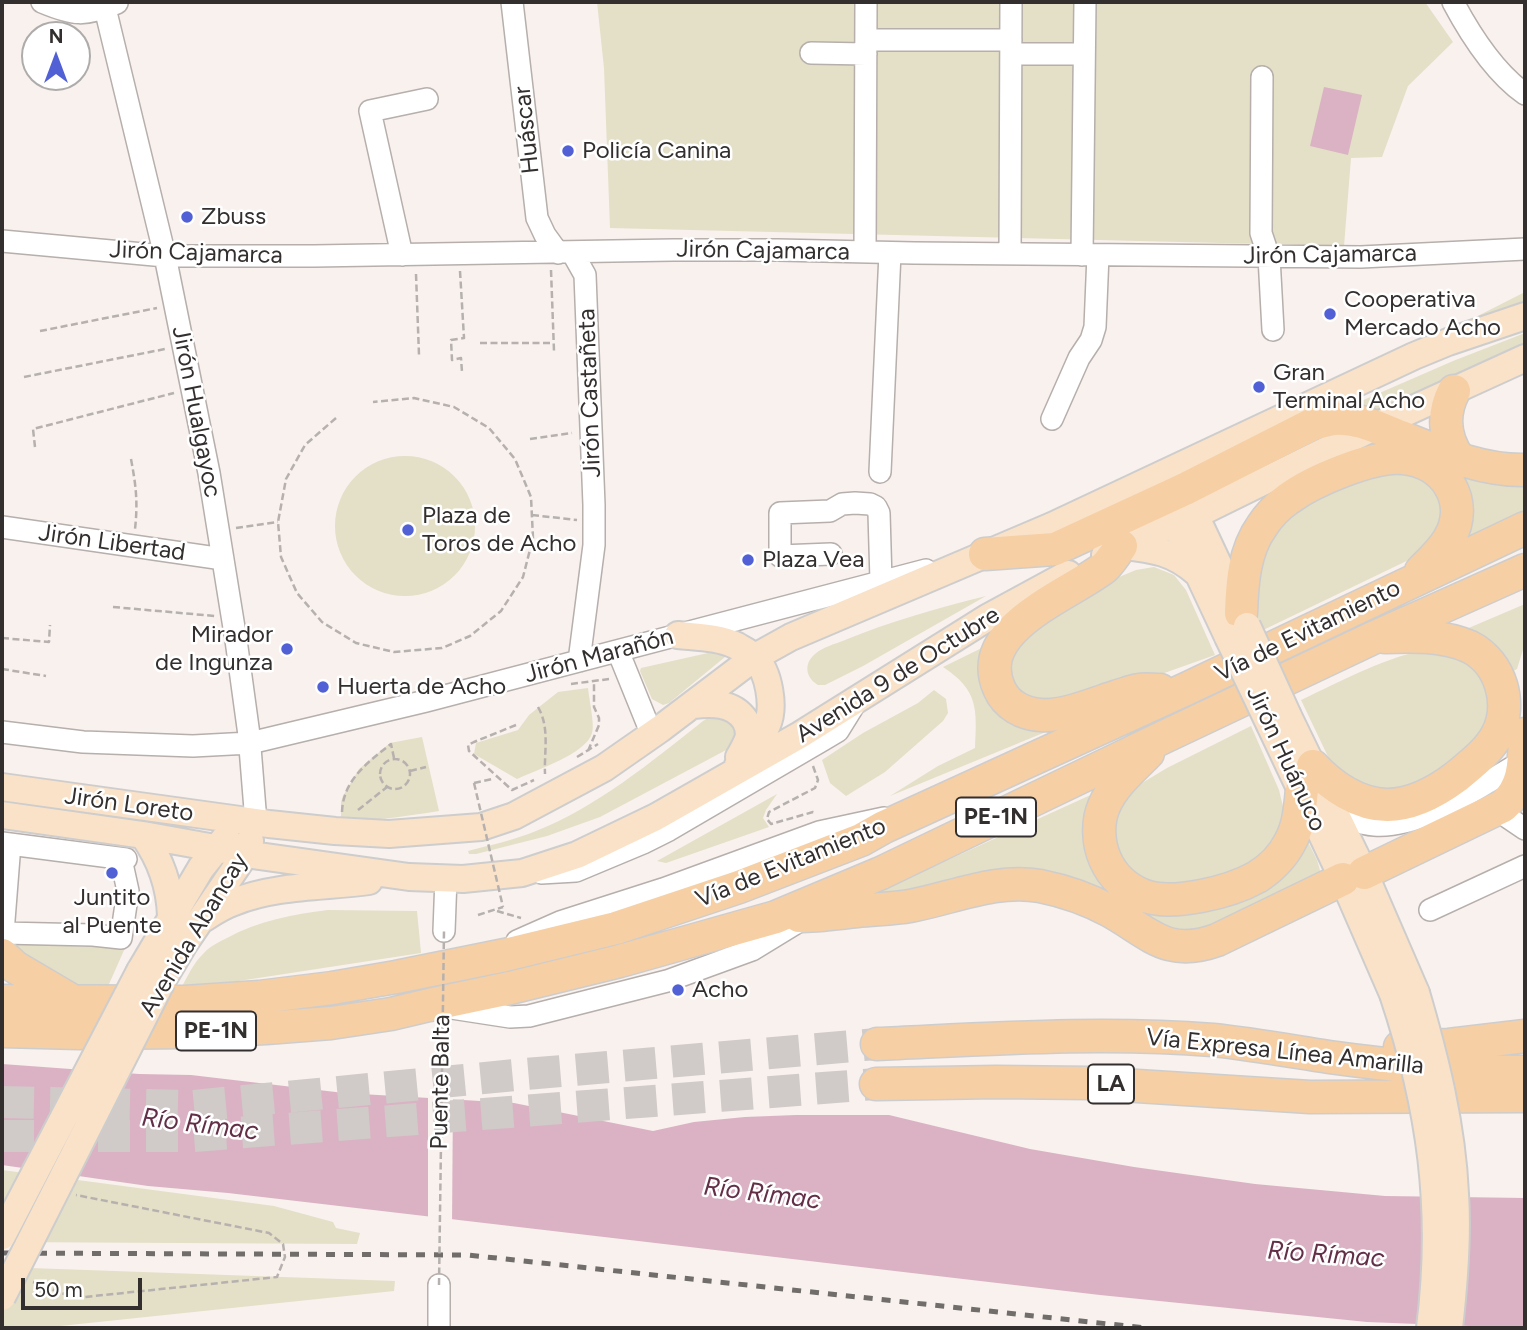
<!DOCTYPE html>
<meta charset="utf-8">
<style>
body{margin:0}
#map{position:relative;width:1527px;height:1330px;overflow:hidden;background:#f8f1ee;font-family:Figtree,sans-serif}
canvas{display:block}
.frame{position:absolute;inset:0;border:4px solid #322f2e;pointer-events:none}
.north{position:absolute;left:21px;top:21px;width:70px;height:70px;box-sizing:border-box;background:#fff;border:2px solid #adacab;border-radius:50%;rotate:0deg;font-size:19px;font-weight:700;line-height:28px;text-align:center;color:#322f2e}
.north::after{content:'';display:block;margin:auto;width:24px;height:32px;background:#5260d6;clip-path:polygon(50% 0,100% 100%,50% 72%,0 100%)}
.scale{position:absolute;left:21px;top:1278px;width:121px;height:32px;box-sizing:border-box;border:4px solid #322f2e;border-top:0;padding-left:9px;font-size:21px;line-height:24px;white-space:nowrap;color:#322f2e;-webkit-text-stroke:5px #fff;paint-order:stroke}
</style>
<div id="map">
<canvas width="1527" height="1330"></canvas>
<div class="frame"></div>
<div class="north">N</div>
<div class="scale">50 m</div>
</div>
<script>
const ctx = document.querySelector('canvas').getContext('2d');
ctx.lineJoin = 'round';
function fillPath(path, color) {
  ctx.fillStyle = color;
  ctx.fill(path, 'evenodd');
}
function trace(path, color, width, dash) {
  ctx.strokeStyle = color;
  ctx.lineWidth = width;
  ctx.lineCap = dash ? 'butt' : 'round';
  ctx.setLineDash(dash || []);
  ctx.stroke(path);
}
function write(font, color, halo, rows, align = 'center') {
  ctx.font = font + ' Figtree,sans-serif';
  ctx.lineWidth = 5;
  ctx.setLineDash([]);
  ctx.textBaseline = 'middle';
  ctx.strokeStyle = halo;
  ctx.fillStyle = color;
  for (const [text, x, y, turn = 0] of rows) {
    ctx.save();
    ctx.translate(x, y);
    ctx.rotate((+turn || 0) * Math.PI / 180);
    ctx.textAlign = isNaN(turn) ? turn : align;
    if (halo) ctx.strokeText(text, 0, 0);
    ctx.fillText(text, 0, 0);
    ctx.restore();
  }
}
fillPath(new Path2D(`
 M597,2H1425L1453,42L1408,86L1382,157L1351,158L1344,246L610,228L604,68Z
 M1525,292V304L1458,326Z
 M1525,333V345L1368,418L1336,412L1453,361Z
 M335 526a70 70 0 1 1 140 0a70 70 0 1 1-140 0Z
 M1436,462L1525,479V513L1466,538Z
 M1427,471L1451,511L1419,555L1259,632L1252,616L1251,572L1284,512L1364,472Z
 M1154,567L1174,575L1186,590L1215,655L1091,699L1067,706L1009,697L1008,661L1019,644L1039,627L1107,582L1136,570Z
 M986,596L863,666L825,685H818C806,678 803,664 815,654C823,647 835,644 845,640C891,621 938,608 986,596Z
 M1525,604V643L1517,669L1508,674L1457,633Z
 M992,643L994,704L1005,720L1031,726L1070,722L890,796L938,766L975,748C977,708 978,690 943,667Z
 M1432,649L1480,665L1494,710L1468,754L1407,794L1366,795L1332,765L1301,700C1344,680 1386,656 1432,649Z
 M721,652L725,653V657L669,703L663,705L652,699L640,671L641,668L708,653Z
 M588,688C589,699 595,725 592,733C586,754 536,770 517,779L474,754L476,743L518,730L529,715L558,692Z
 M934,690L946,699L948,713L943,721L885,772L846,796L830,783L822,760L863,733L918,703Z
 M713,715H723L737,729L735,736L728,749L600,817L547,836L476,854H469L468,851C491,845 514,840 536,831C594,809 654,760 703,721Z
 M1251,726L1279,790L1284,811L1282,836L1257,868L1160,893L1113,859V816L1124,800L1142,783L1167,768Z
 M422,737L439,811C406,816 374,822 341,820V802L343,796L359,769L390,743Z
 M1106,788L1091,823L1162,910L1307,840L1317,860L1322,877L1186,939L1080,888L838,910Z
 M777,794L766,810L763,818L769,827L666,863L657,861Z
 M328,910L417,911L421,953L180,990C187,978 193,963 204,953C210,946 219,942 227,938C258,921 293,914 328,910Z
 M14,944L125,948L105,993L91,996L22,955Z
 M2,1170L274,1206L333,1222L336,1228L360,1233L357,1244L2,1242Z
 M2,1267L395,1281L394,1291L41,1328H2Z`), '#e4dfc7');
fillPath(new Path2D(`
 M1324,87L1362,95L1348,155L1310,146Z
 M2,1064L139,1074L191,1075L344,1093L514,1103L653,1131L694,1122L745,1117L796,1115H889L1030,1149L1134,1167L1255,1184L1385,1196L1525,1198V1326L1495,1327L1367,1322L1100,1295L228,1193L148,1186L2,1165Z`), '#dab2c3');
fillPath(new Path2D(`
 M428,1094L453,1096L452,1224L428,1221Z`), '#f8f1ee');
trace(new Path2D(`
 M2,1102L192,1106L526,1074L877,1044
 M2,1136H194L876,1084`), '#d0cac8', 32, [32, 16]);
const minor = new Path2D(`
 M42,2C73,15 85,17 117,3
 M512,2L537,218L545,235L558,253
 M1453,2C1470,34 1494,72 1525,94
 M105,8L165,256L209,473L236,640L249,735L256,822
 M866,40H1011
 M811,53L866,54
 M1011,54H1084
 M1262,77L1261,233L1269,257L1273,330
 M2,241L165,256H314L673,250H778L914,253L1361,257L1525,249
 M572,252L585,275L594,505V545L579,661
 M865,252L866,2
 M1010,254L1011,2
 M402,255L370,111L427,99
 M1082,255L1085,2
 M1052,419L1079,358L1091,340L1095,327L1098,255
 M880,472L890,253
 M2,527L223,559
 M831,554L780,556V513L830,511L842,504L855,503L870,504L876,507L879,513L881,581
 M618,651L652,735
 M2,732L83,742L193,746L250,743L426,701L926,570
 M1334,810C1347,817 1359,824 1374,825C1422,829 1484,783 1525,760
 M1497,810L1525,829
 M2,843L126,859
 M10,844L3,933L93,935L121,938L128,891L121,859
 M541,873L576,871L643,843L669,830L823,740L838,731L856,702
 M1430,910L1525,866
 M444,931L446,878
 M517,941L560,922L663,889L819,832L884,818
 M445,1007L510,1017L529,1016L667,981L752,950L806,917
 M439,1285V1328`);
const major = new Path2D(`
 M1183,505L1195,515L1242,615
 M1172,508L1175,524L1228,637
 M1123,546C1153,549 1174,552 1197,573
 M1105,555L1121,546L1195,515L1376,426L1525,358
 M678,635C697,637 719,637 737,646C742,649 751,653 755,658C769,672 775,707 767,725C760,740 748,752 738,765
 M693,705C711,703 733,702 745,720C748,725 749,731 749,736C747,744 743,750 739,757
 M1288,716L1364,873L1416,993
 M1270,725L1343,879L1393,994
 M2,787L269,824L335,831L389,834L481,827L514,816L604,768L660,729L755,657L791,637L1052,526L1414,356L1448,342L1525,316
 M2,815L143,835L259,856L409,877L463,879L522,873L577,855L656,817L800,735L987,618L1068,574
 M143,835C161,860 170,885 171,916
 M201,920C212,913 222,906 234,902C276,885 325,887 369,881
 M140,971L201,868L226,837
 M162,981L184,944L246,853L250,841`);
const highway = new Path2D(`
 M1454,391C1442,414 1444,438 1459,459
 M1121,546C1116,553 1111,561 1105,567C1070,595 973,628 999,688C1006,705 1023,714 1041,715C1064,717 1096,703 1118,696C1125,694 1132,691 1139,690C1145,689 1153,690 1160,690
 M985,554L1055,549L1185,489L1313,424C1320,422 1328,420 1334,419C1358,417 1380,429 1401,437C1441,453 1482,471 1525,470
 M1241,613C1242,583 1244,551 1262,526C1269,515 1278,506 1288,499C1312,481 1373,455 1403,458C1444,461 1471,501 1449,539C1442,551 1431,561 1421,571
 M1148,753C1132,769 1113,785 1104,806C1097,822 1098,843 1105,859C1112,875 1125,888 1142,895C1172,907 1230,892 1257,877C1270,869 1283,856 1290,842C1299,826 1300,808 1302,790
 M1313,766C1331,786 1359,805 1387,805C1412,805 1436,792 1456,777C1470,765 1488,752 1497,735C1513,704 1501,663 1470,647C1444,635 1413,636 1385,637
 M1364,873L1503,806C1525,787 1524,761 1525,734
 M799,916C818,916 838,913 857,911C874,909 893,909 910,906C953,898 996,878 1040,886C1065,891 1088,899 1110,911C1151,934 1167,958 1217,940L1343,879
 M2,955L15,967L71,1000
 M2,1001L185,1002L259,997L332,988L396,977L505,955L616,928L739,887L861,840L884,827L1186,689L1525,528
 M2,1031L79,1033L190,1032L266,1028L331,1023L391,1014L429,1005L510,988L620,961L776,917L881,873L1166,736L1373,638L1525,570
 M877,1044C989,1039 1101,1031 1213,1040C1252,1044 1290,1051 1329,1057C1394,1066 1460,1072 1525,1072
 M1400,1047L1449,1045L1525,1036
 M876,1084L996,1082L1090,1083L1310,1097L1525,1096`);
trace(minor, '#b6afac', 24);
trace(major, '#cecdcd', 30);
trace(highway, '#cecdcd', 35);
trace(new Path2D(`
 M551,270L554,351
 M460,271L464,338L451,340L452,360L461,358L462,372
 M416,274L419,355
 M40,331L157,308
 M480,343H553
 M24,377L165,349
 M336,418L305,445L286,479L278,522L281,557L297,593L322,622L356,643L394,652L442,648L470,636L501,611L523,577L533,538L531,497L515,459L489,428L454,407L414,398L373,402
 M530,439L572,433
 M35,447L33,429L174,393
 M131,459C136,486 138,502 135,529
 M532,515L577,520
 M236,528L278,522
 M113,607L215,616
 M2,638L49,642L50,625
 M2,669L46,676
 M571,684L609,679
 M538,707C550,728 544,751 545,774
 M516,725L474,742L468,745L469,751L512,790L534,780
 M588,751L599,725V718L594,707V680
 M577,757L598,744
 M380 774a15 15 0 1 1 30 0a15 15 0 1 1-30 0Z
 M813,766L818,780L815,788L769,812L767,819L771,824L813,812L816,813
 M410,771L426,767
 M474,783L492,779
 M358,810L387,787
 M342,812C343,780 368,762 391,744L394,758
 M497,911L521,918
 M478,915L503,907
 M33,1282L75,1298`), '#b6b1ae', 2.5, [7, 3.5]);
trace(minor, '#fff', 21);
trace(major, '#fae2c8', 26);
trace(highway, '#f6cfa4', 32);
trace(new Path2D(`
 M2,1253L468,1255L1146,1328`), '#716d6b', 5, [9, 9]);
const majorBridge = new Path2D(`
 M1247,626L1288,716
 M1228,637L1270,725
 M1416,993C1435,1058 1452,1125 1455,1194C1458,1238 1454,1284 1449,1328
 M1393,994C1431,1108 1445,1209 1430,1328
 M2,1236L140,971
 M2,1297L162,981`);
trace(majorBridge, '#cecdcd', 30, []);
trace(new Path2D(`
 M474,783L503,907
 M439,1285L444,931
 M75,1298L277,1277L285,1257L283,1244L269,1233L76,1195`), '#b6b1ae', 2.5, [7, 3.5]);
trace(majorBridge, '#fae2c8', 26);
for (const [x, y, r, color] of [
 [568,151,7,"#5260d6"],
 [187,217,7,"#5260d6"],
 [1330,314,7,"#5260d6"],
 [1259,387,7,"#5260d6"],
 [408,530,7,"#5260d6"],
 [748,560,7,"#5260d6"],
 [287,649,7,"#5260d6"],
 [323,687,7,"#5260d6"],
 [112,873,7,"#5260d6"],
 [678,990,7,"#5260d6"]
]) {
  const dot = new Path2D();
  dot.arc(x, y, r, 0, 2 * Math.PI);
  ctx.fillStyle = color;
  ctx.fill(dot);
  trace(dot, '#fff', 2.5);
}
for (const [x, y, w] of [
 [996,817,80],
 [216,1031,80],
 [1111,1084,46]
]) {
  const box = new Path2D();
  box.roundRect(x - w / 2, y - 19.5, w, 39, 5);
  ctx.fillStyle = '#fff';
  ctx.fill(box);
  trace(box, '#322f2e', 2);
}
write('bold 23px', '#322f2e', null, [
 ["PE-1N",996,817],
 ["PE-1N",216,1031],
 ["LA",1111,1084]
]);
write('24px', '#322f2e', '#fff', [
 ["Huáscar",527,130,-96],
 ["Jirón Cajamarca",763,251,1],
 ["Jirón Cajamarca",196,253,2],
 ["Jirón Cajamarca",1330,255,-1],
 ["Jirón Castañeta",590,393,-92],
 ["Jirón Hualgayoc",196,412,79],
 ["Jirón Libertad",112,543,8],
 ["Vía de Evitamiento",1308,631,-26],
 ["Jirón Marañón",599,656,-15],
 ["Avenida 9 de Octubre",898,675,-32],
 ["Jirón Huánuco",1286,759,65],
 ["Jirón Loreto",129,805,8],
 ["Vía de Evitamiento",791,863,-22],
 ["Avenida Abancay",194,935,-59],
 ["Vía Expresa Línea Amarilla",1285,1052,6],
 ["Puente Balta",441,1082,-89]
]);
write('24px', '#322f2e', '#fff', [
 ["Policía Canina",582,151],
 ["Zbuss",201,217],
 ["Cooperativa",1344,300],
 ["Mercado Acho",1344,328],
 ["Gran",1273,373],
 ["Terminal Acho",1273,401],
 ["Plaza de",422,516],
 ["Toros de Acho",422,544],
 ["Plaza Vea",762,560],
 ["Mirador",273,635,"right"],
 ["de Ingunza",273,663,"right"],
 ["Huerta de Acho",337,687],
 ["Juntito",112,898,"center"],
 ["al Puente",112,926,"center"],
 ["Acho",692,990]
], 'left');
write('italic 26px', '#622f47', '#fff', [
 ["Río Rímac",200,1125,7],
 ["Río Rímac",762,1194,7],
 ["Río Rímac",1326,1255,4]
]);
</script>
